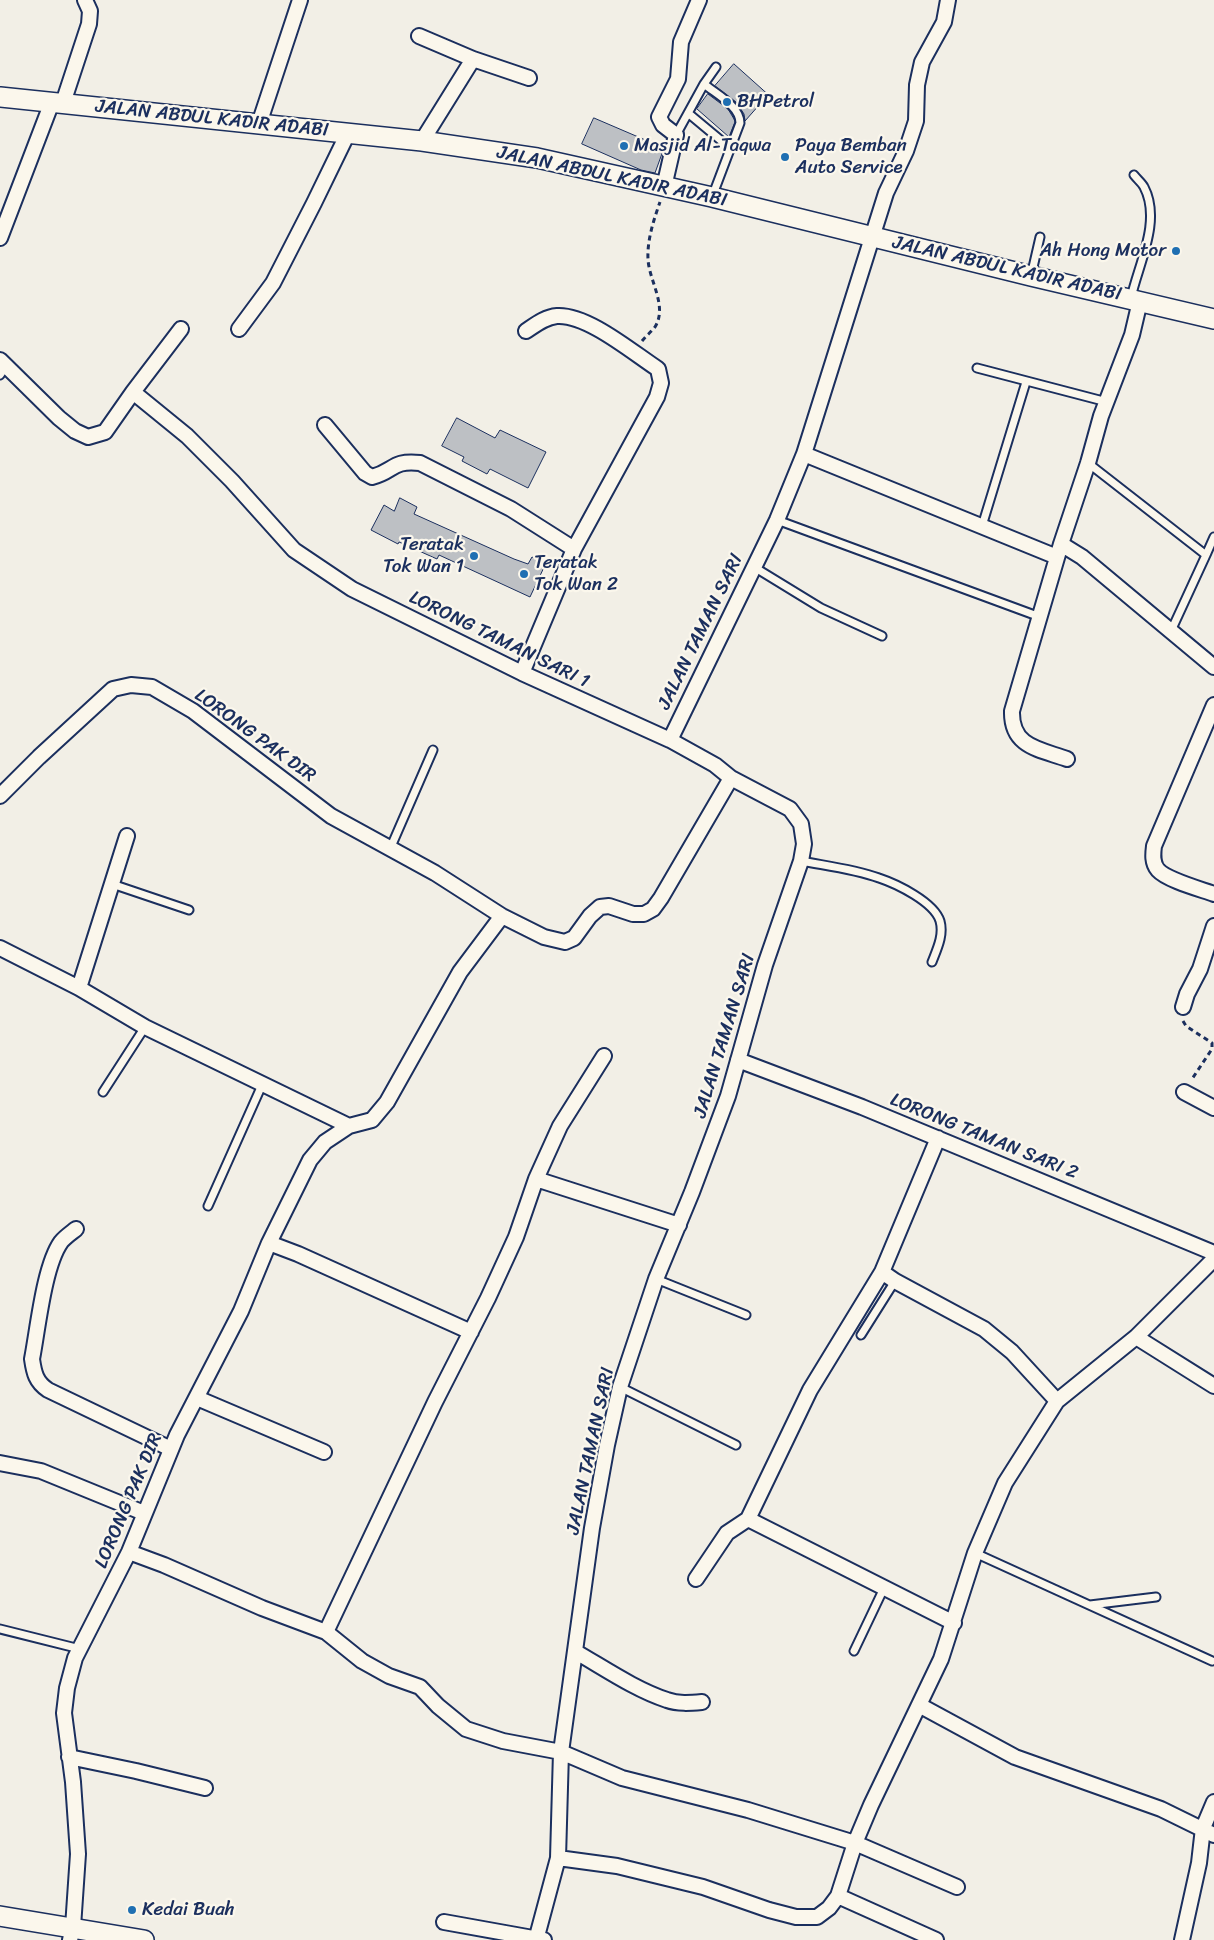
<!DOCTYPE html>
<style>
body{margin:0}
canvas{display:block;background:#f2efe6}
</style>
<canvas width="1214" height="1940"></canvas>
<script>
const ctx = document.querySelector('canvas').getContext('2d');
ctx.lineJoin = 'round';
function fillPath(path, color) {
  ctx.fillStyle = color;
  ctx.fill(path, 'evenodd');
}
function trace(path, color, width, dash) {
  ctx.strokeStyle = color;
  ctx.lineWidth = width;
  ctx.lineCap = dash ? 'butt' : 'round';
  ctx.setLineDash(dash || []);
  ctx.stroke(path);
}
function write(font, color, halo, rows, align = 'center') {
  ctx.font = font + ' Sriracha,sans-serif';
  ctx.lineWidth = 4.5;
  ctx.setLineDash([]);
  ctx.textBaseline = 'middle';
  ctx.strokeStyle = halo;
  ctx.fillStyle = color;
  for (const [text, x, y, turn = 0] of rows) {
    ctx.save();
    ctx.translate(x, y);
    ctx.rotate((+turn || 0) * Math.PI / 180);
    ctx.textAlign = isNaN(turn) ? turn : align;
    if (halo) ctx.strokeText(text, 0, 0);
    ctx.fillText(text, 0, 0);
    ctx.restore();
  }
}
const building = new Path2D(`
 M734,64L772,98L764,107L760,104L745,121L744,114L736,102L715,86Z
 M708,94L728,109L734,119L735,122L729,137L697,109Z
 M594,118L664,148L655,173L641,170L582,144Z
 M457,418L495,438L500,430L546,452L528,488L490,469L487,474L462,461L464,457L442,446Z
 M400,498L417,507L414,514L514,559L528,564L532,557L546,563L530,597L439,555L437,559L399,542L398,544L371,530L384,505L394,511Z`);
fillPath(building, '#bdc0c4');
trace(building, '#1b2f5e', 1);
const lane = new Path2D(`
 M704,84C716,94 740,106 740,123L712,197
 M688,113L730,148
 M676,135L704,84L716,67
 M1031,276L1040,237
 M1131,298C1138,265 1162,221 1144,187C1142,183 1137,179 1134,175
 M977,368L1107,402
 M0,375L6,366
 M1088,463L1206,555L1171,631
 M777,520L1040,617
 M982,526L1026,382
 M1206,555L1214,537
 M754,567L821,608L882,636
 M390,849L433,750
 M801,861C827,866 854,869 879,878C897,884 934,902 940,921C944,935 937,949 932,962
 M112,884L189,910
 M103,1092L145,1027
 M208,1206L262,1085
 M656,1279L746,1315
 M861,1335L895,1281
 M620,1387L736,1445
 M975,1553L1212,1661
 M1090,1605L1156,1597
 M0,1629L80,1649
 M854,1651L884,1588`);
const street = new Path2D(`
 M419,36L473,59L422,141
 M473,59L529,78
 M63,103L89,24L90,11L85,0
 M259,124L300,0
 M664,187L676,135L663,125L659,117L678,79L681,42L699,0
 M0,238L52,102
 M239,329L273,283L314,203L348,133
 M0,360L59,418L75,431L88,437L105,432L133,392L187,436L232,481L294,550L352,589L522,673L670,740L715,765L731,778L790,809L801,824L804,844L801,861L765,965L728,1096L692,1192L656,1279L620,1387L607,1445L592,1528L561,1752L558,1858L536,1940
 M133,392L181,329
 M325,425L365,473L372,477C395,471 391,460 420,463L511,509L574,549
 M804,454L1057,557
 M1061,544L1082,557L1214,667
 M522,673L574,549L657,397L661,383L658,369C632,352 587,314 557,316C545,317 535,325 526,331
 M1214,705L1154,846C1153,854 1152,863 1158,870C1167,880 1200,889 1214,894
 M670,740L777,520L804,454L886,193L906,151L916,121L917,85L922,62L944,22L948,0
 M1067,759C1039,749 1011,747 1012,711L1061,544L1088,463L1101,416L1132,335L1140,301
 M0,796L39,757L113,689L131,685L152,687L193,711L331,816L435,873L502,916L544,937L565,942L574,938L590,916L600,907L609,906L633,914H644L653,909L661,898L731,778
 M0,948L79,988L145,1027L349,1126
 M79,988L127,836
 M1183,1007L1187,994L1200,969L1214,926
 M738,1060L862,1107L1214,1253
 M1184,1092L1214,1108
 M536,1179L679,1225
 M76,1229C71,1233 65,1237 61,1242C44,1266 38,1328 32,1359C34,1373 36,1382 48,1390L171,1449
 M269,1243L298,1254L471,1332
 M882,1272L895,1281L984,1329L1012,1352L1057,1401
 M1136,1337L1214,1386
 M197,1398L324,1452
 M0,1463L41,1471L144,1513
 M748,1519L954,1623
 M129,1552L164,1565L262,1608L326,1632L362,1661L389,1676L420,1687L438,1706L466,1729L503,1741L561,1752L622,1778L748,1810L855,1843L957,1887
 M696,1579L727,1533L748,1519L810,1390L882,1272L938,1138
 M326,1632L435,1402L488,1298L516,1237L536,1179L560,1126L604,1056
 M576,1652C604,1668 636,1690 667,1700C678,1704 690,1703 702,1702
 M919,1705L1015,1757L1161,1809L1214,1835
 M69,1757L136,1771L205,1788
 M558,1858L617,1866L703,1887L769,1910L796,1917H817L829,1908L838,1896L855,1843L871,1805L941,1659L975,1553L1005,1483L1057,1401L1136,1337L1214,1259
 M838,1896L936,1940
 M444,1922L544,1940
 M70,1940L73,1927L78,1854L73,1782L64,1713L67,1688L75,1658L129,1552L177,1435L241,1311L269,1243L310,1160L325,1142L349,1126L372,1120L387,1102L460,972L502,916
 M1182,1940L1199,1863L1203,1828L1214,1802`);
const secondary = new Path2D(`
 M0,97L422,141L537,158L712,197L1031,276L1214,319
 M0,1916L144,1940`);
trace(lane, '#1b2f5e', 11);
trace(street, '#1b2f5e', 18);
trace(secondary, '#1b2f5e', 22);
trace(new Path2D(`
 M642,341C646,336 651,332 655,327C668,306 649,281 648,259C647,240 654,219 660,202
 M1183,1021L1186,1026L1212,1043V1049L1192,1079`), '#1b2f5e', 3, [5, 4]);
trace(lane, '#fbf7ec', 7);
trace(street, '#fbf7ec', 14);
trace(secondary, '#fbf7ec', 19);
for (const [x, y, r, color] of [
 [727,102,5,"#1f6fb2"],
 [624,146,5,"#1f6fb2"],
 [785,157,5,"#1f6fb2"],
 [1176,251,5,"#1f6fb2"],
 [474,556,5,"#1f6fb2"],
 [524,574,5,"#1f6fb2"],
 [132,1910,5,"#1f6fb2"]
]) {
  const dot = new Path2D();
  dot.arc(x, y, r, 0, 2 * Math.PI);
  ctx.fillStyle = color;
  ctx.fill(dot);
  trace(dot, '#fbf7ec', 2);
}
write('19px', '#1b2f5e', '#fbf7ec', [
 ["BHPetrol",737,102],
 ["Masjid Al-Taqwa",634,146],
 ["Paya Bemban",795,146],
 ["Auto Service",795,168],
 ["Ah Hong Motor",1166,251,"right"],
 ["Teratak",464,545,"right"],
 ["Tok Wan 1",464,567,"right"],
 ["Teratak",534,563],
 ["Tok Wan 2",534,585],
 ["Kedai Buah",142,1910]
], 'left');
write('19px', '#1b2f5e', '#fbf7ec', [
 ["JALAN ABDUL KADIR ADABI",212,119,6],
 ["JALAN ABDUL KADIR ADABI",612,177,12],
 ["JALAN ABDUL KADIR ADABI",1007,269,13],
 ["JALAN TAMAN SARI",701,632,-64],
 ["LORONG TAMAN SARI 1",499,640,26],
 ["LORONG PAK DIR",255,736,36],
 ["JALAN TAMAN SARI",725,1036,-73],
 ["LORONG TAMAN SARI 2",984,1137,22],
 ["JALAN TAMAN SARI",591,1451,-78],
 ["LORONG PAK DIR",129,1501,-67]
]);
</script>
